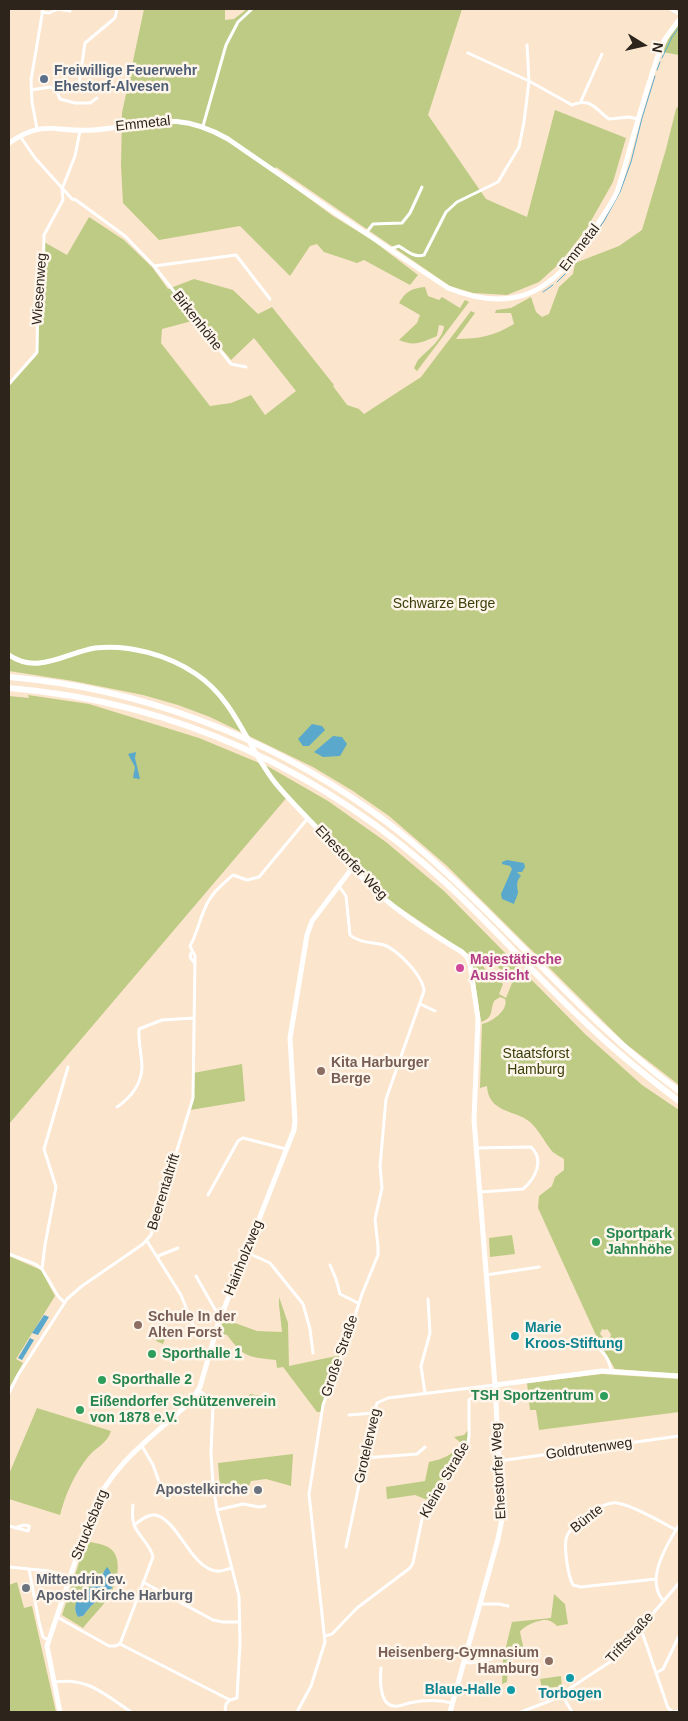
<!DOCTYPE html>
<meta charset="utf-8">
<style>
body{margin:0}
#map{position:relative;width:688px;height:1721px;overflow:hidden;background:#fce5cd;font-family:Helvetica,sans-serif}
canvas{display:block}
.frame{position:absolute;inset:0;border:10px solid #2d251c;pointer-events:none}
.north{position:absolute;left:618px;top:20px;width:50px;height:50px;-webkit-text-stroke:4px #fef5eb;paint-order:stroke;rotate:100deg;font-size:14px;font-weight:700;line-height:20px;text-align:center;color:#2d251c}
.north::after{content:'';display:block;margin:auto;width:18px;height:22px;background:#2d251c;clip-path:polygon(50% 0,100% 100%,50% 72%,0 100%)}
</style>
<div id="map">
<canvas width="688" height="1721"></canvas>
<div class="frame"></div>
<div class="north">N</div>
</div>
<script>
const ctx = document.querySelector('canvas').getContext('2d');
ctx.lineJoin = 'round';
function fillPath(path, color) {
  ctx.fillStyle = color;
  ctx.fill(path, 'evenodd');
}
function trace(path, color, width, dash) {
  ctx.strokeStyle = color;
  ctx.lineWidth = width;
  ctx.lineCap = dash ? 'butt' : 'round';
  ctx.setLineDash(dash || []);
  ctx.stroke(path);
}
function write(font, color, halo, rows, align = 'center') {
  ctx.font = font + ' Helvetica,sans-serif';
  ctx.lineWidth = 5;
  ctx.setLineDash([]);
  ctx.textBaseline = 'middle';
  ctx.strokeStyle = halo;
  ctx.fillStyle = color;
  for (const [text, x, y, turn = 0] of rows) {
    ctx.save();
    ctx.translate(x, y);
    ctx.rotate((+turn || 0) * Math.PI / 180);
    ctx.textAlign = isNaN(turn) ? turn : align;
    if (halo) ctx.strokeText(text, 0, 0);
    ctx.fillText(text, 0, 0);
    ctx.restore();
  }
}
fillPath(new Path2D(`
 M144,9H225V20L234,19L247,9H462L428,115L486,199L527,217L555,110L626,138L613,182L587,228L560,263L539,282L507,295L473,293L450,286L276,167L273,172L333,216L372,240L418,275L410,285L364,260L357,263L324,252L317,244L310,246L290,276L240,226L159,240L123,203L121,166L122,113Z
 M679,24V55L662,52L670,36Z
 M679,105V1085L626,1044L446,865L389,816L353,791L313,767L210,717L178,705L143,695L73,681L9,671V386L38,354L39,294L43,279L44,242L67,255L89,217L124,240L152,267L168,289L194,279L233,290L258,314L272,307L334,385L333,386L347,405L359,409L364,414L421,377L471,311L475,313L456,339C479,339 494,336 514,324L511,313H495L496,310L511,308L531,297L536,312L542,317L549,314L559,287L573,274L575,263L619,246L642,230L666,149L676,109ZM192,321L201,324L231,360L254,338L296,391L265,415L251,395L231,403L210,406L161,343L162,329Z
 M425,287L428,296L439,300L442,297L460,308L465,300L469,302L417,371L414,368C416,365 417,360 420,358C429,349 443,339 444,326L439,325L437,336C423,342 414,347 399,340L417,323L420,315L399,303C405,292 412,288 425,287Z
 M28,695L89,704L199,738L269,767L328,801L386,842L444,891L585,1034L642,1085L679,1110V1374L615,1369L600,1344L538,1208L539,1196L552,1186L555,1177L564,1170V1159C560,1156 554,1154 551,1150C544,1141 539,1130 530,1122C516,1110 488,1113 487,1086L480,1088L482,1024C492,1022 509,1010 505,999L500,997L494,1001C490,1010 494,1018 481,1022L473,968L468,954L384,897L288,796L9,1124V696L29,698ZM487,956L499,968L512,983L506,998L499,994L503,984L496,975H492L484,968L483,963ZM602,1329L605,1330L607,1329L611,1334L610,1338L613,1345H616L618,1349H614L600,1334Z
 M242,1064L245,1101L190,1110L192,1102L193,1073Z
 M512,1235L515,1254L490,1257L489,1238Z
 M9,1256L41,1270L55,1296L16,1359L23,1363L9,1388Z
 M279,1297L288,1323L289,1366L341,1355L322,1412H317L283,1367L277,1368L276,1360C249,1357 244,1358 227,1335L218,1333L224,1319L257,1331L282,1332L279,1305Z
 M160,1329L168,1332L163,1344L156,1341Z
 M602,1374L679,1379V1412L539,1430L536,1410H530L527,1383Z
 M250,1394L261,1396L260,1404L245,1402Z
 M37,1408L111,1431C107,1444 96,1447 88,1457C75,1473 65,1495 60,1515L9,1499V1474Z
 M469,1429L468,1443L430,1501L415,1495L387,1499L386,1487L425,1481L429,1462C444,1459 452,1455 461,1443L454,1437L464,1435Z
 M293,1454L291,1486L266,1479L251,1481L249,1486L220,1488L218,1463Z
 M86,1541C94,1543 106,1544 112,1550C124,1562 115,1590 106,1601C99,1610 90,1619 83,1628L62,1615ZM103,1572L112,1588L91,1606L83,1616L78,1617C66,1597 98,1588 103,1572Z
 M17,1582L24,1608L32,1606L56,1712H9V1585Z
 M554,1594L565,1604L568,1624L557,1626C555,1624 553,1622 550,1621C543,1617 523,1626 520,1632L525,1655L524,1657L514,1658L506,1654L512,1659L508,1666L507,1682L502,1684L503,1659L512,1622L551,1618Z
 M561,1676L562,1686L542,1689L540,1679Z`), '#bdcb84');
fillPath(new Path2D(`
 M312,724L322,726L325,730L309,746H303L298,739Z
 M333,736L342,737L347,744L340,756L323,757L314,752Z
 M136,752L135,758L140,779L133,778L135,767L128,754Z
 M507,860L524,863L525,867L522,872H517L521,876C516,881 517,885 518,892C518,895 515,900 514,904L502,899L501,894L512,869L510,866L502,864V862Z
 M44,1315L49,1317L38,1335L32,1333Z
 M30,1338L34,1340L22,1360L18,1358Z
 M107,1567C112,1572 113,1581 112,1588L91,1606L83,1616L78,1617C68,1600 88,1591 98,1581C102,1577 103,1572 107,1567Z`), '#5aa9cd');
trace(new Path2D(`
 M662,58L672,37L679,27
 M657,70L660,62
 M574,263L604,221L620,192L631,162L642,118L655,76
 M557,282L570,269
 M543,292L553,285`), '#5aa9cd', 1);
trace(new Path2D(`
 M670,9L679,14
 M42,12L49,13L58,9L70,11
 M468,53L529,81L572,105C591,97 595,109 609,119L629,117L638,119
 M79,84L85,43L115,18L117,9
 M31,90L50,87L56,90L60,99L75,103H90L97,98
 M581,101L602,54
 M203,126L226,45L238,22L252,9
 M37,129L32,102L31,80L43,9
 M20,136L35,158L72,199L76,200L125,236L154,266L236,255L270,299
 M366,233L373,224L402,223L410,213L422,187
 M390,249L399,246C407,251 414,258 424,255L446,212L457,202L498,182L519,147L524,122L529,81L527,45
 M154,266L231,364L246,367
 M9,384L37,352L38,292L43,278L44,235L63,200L62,189L75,156L80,131
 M193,952L191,953L190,957L195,964
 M420,1004L435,1011
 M117,1107C130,1098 141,1085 142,1068C142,1056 138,1042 139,1029L162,1020L194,1018
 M476,1148L531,1147C545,1160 535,1179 523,1189L480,1192
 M208,1195L238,1141L243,1138L286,1149
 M147,1241L181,1295L193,1325L201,1331L214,1335
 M246,1252L270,1263L303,1304L310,1329L313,1353
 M9,1254L35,1264L42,1269
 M158,1256L178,1248
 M330,1265L336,1279L340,1294L358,1303
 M486,1275L539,1267
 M196,1276L216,1311L221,1315
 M64,1302L58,1296L42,1269L45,1245L56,1187L44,1149L68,1067
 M597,1348L587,1349L585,1345L589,1343C602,1349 609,1357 611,1371
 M9,1393L18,1375L67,1299L82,1286L143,1244L151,1235L193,1098L195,956L190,946C197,934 199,921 205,908C211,893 222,885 233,875L247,880L259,877L308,818
 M425,1393L421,1366L430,1333L428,1299
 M349,1415L374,1413
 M142,1446L153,1465L164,1496
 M364,1458L417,1454L425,1447
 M499,1461L679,1436
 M217,1510L243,1504L259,1507L265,1506
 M134,1525C140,1521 147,1514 155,1515C178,1519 191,1569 217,1571C222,1572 227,1569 232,1568
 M9,1526L28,1531L29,1529V1526L24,1525L15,1528
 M346,1547L374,1413L377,1403L388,1398L495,1385
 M9,1567L49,1571L70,1577
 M29,1569L39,1622L43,1637L48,1640
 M656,1579L581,1587L573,1585C568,1576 563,1545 567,1536C572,1523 603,1501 617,1503C633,1505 661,1522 676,1530
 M143,1582L213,1620L223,1622H240
 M664,1601C644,1581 667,1544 679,1525
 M480,1604H499L508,1606
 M57,1617L109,1646H115L120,1644
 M639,1630L643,1635L668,1708L673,1712L679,1711
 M325,1636L332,1634L357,1608L410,1568L413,1563L423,1514L468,1443L469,1436V1400L477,1394L495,1391
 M120,1644L230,1700L237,1698L240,1643L239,1596L217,1510L213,1485L211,1453L213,1405L210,1398L198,1390
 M120,1644L153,1557C151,1547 143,1540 138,1532C132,1524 132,1515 133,1505
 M464,1661L470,1663L492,1659
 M381,1668C380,1678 379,1705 394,1706C398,1707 405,1704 409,1703C424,1700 437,1699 452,1703
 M656,1673L663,1669L679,1636
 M54,1682C88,1677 104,1694 131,1712
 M561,1693L572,1712
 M225,1712L226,1704L230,1700
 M297,1712L311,1686L325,1642L309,1494L323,1405L348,1337L362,1294L378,1255V1247L375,1219L382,1188L380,1166L386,1099L424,991C423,976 398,950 384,945C373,942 359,943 350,935L346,896L339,886
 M521,1712L552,1700L613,1660L679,1583`), '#fff', 3);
trace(new Path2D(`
 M9,143C46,118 55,133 93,130C148,126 174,108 228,139L334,212L448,288C515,315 554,291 591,234C600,220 610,207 617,192C622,178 626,163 630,148C639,116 648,84 659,53L665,39L679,20
 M9,655C38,675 65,653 95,648C129,644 168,655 196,674C235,700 246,744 273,780C287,798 304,814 319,830C341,854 362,881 387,901C410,920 437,937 462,952L467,957L470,964L478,1019L474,1120L495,1385L502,1519L498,1539L450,1712
 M495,1385L602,1371L679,1376
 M60,1712L47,1646L91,1514C110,1466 149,1439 186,1406L195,1395L200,1387L218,1324L294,1130L295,1121L290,1038L307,935L312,921L353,867`), '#fff', 5);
trace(new Path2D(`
 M9,677C138,688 264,735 370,810C409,837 444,870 478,903C544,967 604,1036 679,1091
 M9,688C176,702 325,771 448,885C496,929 538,979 586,1023C615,1051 647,1077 679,1101`), '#fff', 6);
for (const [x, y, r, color] of [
 [44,79,5,"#5c6f8a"],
 [460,968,5,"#d1479c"],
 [321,1071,5,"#8d6e63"],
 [596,1242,5,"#2e9e5b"],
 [138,1325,5,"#8d6e63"],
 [515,1336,5,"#0f9aa8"],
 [152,1354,5,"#2e9e5b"],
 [102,1380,5,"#2e9e5b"],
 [604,1396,5,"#2e9e5b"],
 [80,1410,5,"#2e9e5b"],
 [258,1490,5,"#6b7280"],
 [26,1588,5,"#6b7280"],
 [549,1661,5,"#8d6e63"],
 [570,1678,5,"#0f9aa8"],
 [511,1690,5,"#0f9aa8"]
]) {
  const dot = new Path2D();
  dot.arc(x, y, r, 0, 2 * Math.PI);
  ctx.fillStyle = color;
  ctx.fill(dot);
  trace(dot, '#fef5eb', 2);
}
write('bold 14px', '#4e5e75', '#fef5eb', [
 ["Freiwillige Feuerwehr",54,71],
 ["Ehestorf-Alvesen",54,87]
], 'left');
write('14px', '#2d251c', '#fef5eb', [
 ["Emmetal",143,124,-6],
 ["Emmetal",580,248,-52],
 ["Wiesenweg",40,289,-86],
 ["Birkenhöhe",197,321,52],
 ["Ehestorfer Weg",351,863,46],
 ["Beerentaltrift",164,1192,-73],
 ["Hainholzweg",244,1258,-68],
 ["Große Straße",340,1356,-71],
 ["Grotelerweg",368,1446,-77],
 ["Goldrutenweg",589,1449,-8],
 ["Ehestorfer Weg",499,1471,-93],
 ["Kleine Straße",445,1480,-60],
 ["Bünte",587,1519,-38],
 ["Strucksbarg",90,1525,-68],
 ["Triftstraße",630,1638,-48]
]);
write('14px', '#394009', '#fef5eb', [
 ["Schwarze Berge",444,604],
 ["Staatsforst",536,1054],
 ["Hamburg",536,1070]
]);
write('bold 14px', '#b23c85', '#fef5eb', [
 ["Majestätische",470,960],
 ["Aussicht",470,976]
], 'left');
write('bold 14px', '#785e54', '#fef5eb', [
 ["Kita Harburger",331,1063],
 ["Berge",331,1079],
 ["Schule In der",148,1317],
 ["Alten Forst",148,1333],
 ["Heisenberg-Gymnasium",539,1653,"right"],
 ["Hamburg",539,1669,"right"]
], 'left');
write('bold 14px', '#27864d', '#fef5eb', [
 ["Sportpark",606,1234],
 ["Jahnhöhe",606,1250],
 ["Sporthalle 1",162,1354],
 ["Sporthalle 2",112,1380],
 ["TSH Sportzentrum",594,1396,"right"],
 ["Eißendorfer Schützenverein",90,1402],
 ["von 1878 e.V.",90,1418]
], 'left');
write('bold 14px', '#0d838f', '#fef5eb', [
 ["Marie",525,1328],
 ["Kroos-Stiftung",525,1344],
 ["Blaue-Halle",501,1690,"right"],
 ["Torbogen",570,1694,"center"]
], 'left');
write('bold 14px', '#5b616d', '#fef5eb', [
 ["Apostelkirche",248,1490],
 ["Mittendrin ev.",36,1580,"left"],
 ["Apostel Kirche Harburg",36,1596,"left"]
], 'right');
</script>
